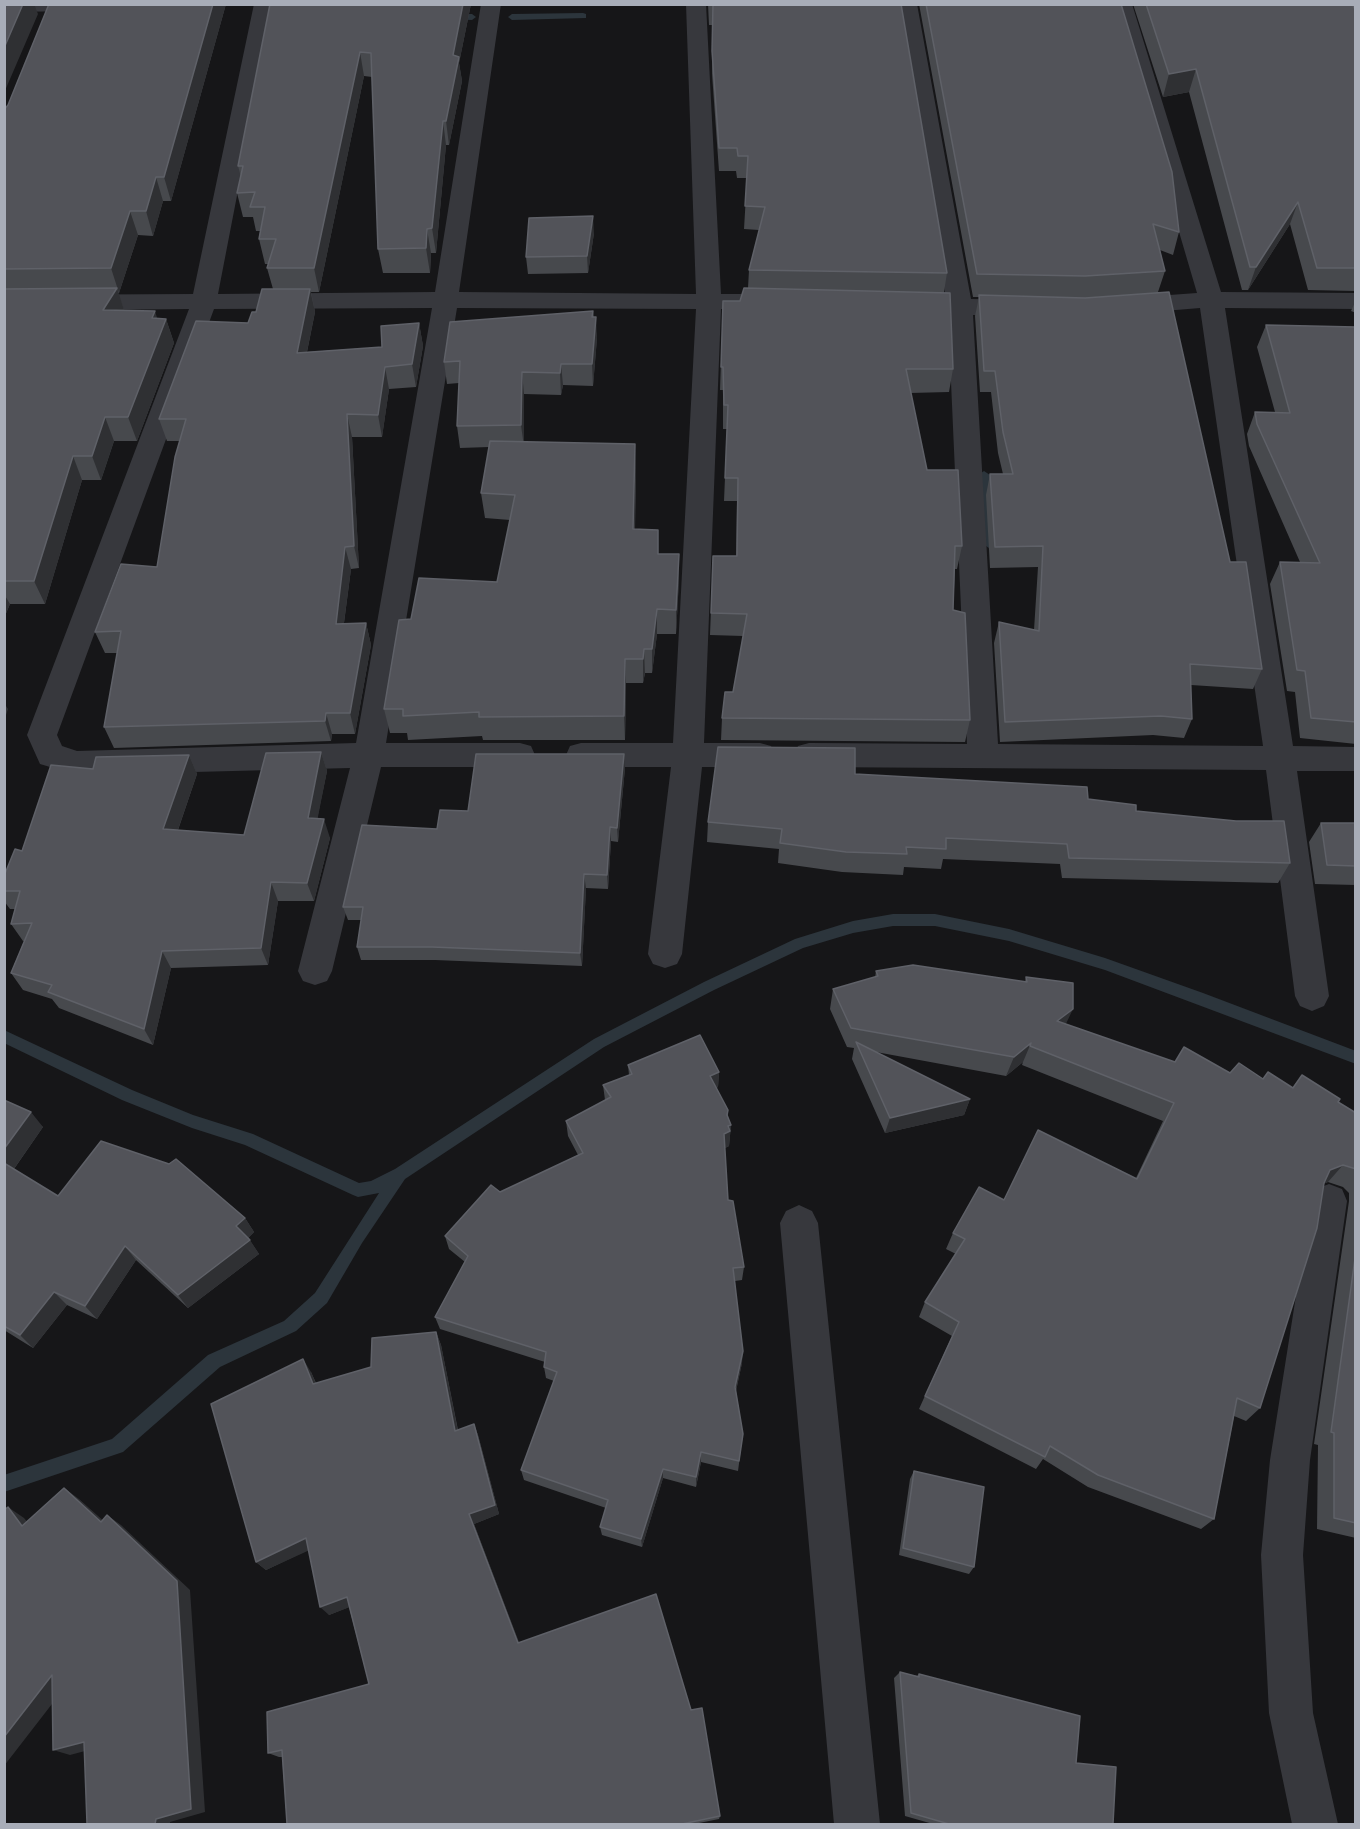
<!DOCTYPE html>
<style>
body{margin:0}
#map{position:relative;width:1360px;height:1829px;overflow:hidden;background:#161618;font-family:"PT Sans",sans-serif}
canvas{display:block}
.frame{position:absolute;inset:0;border:6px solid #a8adb8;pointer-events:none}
</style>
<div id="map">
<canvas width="1360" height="1829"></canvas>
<div class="frame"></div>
</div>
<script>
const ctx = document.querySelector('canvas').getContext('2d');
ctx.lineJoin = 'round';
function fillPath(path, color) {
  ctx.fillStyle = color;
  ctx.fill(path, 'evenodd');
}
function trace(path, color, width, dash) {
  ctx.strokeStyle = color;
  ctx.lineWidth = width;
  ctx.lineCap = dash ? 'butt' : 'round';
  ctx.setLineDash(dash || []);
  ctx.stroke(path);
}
fillPath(new Path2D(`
 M583,13L586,14V18L512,20L508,17L512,14Z
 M450,14H472L476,17L472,20L447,19V15Z
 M984,471L990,475L995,544L989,548L983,544L978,475Z
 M893,914H935L1009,929L1105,958L1203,993L1356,1051V1064L1105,970L1009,941L935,926H893L853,933L803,948L714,990L604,1047L405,1179L362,1243L327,1303L296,1331L220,1367L123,1452L4,1492V1475L112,1439L208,1355L284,1321L315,1293L379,1193L358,1197L353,1195L245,1145L192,1128L122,1100L4,1043V1030L132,1090L193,1115L253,1134L359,1183L371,1181L395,1169L594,1039L704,982L795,939L853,921Z`), '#2c353c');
fillPath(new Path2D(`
 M4,4H174L171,8L164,10L4,12Z
 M254,4H274L218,294L435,292L481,4H501L459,292L696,294L686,4H706L721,294H777L786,297L789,302L786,307L777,310L721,309L704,743H760L771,746L775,755L771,764L760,767H702L682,954L677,964L665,968L653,964L648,954L671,767H581L570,764L566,755L570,746L581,743H673L696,309L457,308L386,743H520L531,746L535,755L531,764L520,767H381L332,971L327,981L315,985L303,981L298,971L350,768L77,775L40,764L27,735L189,309L4,311V295L193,294ZM432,308L356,743L77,751L62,746L57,735L214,309Z
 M897,4H917L971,299L1023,300L1032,303L1035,308L1032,313L1023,316L973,315L998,744L1263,746L1200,308L1128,314L1119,311L1116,306L1119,301L1128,298L1197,293L1112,4H1132L1221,292L1356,293V309L1225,308L1293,746L1356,747V771H1297L1329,996L1324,1006L1312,1011L1300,1006L1295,996L1266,770L809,767L798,764L794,755L798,746L809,743L967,744L948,314L897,311L894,306L897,301L906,298L946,299Z
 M1329,1184L1342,1189L1347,1201L1310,1460L1303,1555L1313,1713L1338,1824H1292L1269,1713L1261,1555L1270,1460L1311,1201L1316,1189Z
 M799,1205L812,1211L818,1223L880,1824H834L780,1223L786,1211Z`), '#37383d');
fillPath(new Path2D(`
 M226,4L171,201H163L153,236L138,235L119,293H118L124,310L157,318L166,319L174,343L137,441H114L101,480H82L45,604H10L4,618V110Z
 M270,4H471L459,63L462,81L449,145H446L436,253H431L430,273H383L378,249L372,77L364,76L319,292H311L315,312L307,352L382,347L419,323L423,346L416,387L389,389L382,437H352L359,568L351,569L344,623H366L371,645L355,734H332L331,741L114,748L104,727L117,653H105L95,632L157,567L180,441H167L159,419L248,323L273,289L267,268L269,264H265L259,239L260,231H256L253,217H243L237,193L241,177L238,166Z
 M708,4H901L947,273L944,292L953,369L949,392L910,393L927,470L962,546L957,569H955L953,610L970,720L965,742L721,740L722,718L733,692L743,636L710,635L713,556H736L737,501H724L727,429H723V390H720L723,301H740L748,288L749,270L759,230L744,229L747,178H737L736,171H719L712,74V25H709Z
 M919,4H1121L1179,232L1173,255L1160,250L1165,271L1158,292L1230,562L1262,669L1253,689L1191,685L1192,719L1184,738L1153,735L1000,742L994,643L999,622L1034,630L1038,567L990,568L986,495L990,474H1003L998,453L991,392H980L975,316L979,297H973Z
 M1133,4H1352L1356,11V291L1308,290L1290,224L1248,290H1242L1189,92L1163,97Z
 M594,233L588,273L528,274L526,257Z
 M1356,300V313L1351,311Z
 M593,311L597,338L593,386L563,385L561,395L524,394V442L636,469L635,530L658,554L679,579L676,634H657L652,673H645L643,683H626L625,740H483L482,736L408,740L407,733H390L384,709L411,619L497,582L510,520L485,518L481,493L489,447L460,448L457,426L459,383L447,384L444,362Z
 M1266,325L1356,327V744L1300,738L1295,692L1287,691L1270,584L1280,562H1300L1249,446L1247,434L1255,412H1275L1257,347Z
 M321,752L327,771L317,819L330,838L314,901H278L268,965L171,968L153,1045L59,1008L52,999L23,990L11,973L24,941H23L11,924L15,909H10L4,901V876L22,851L93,769L189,755L197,774L178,830L244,835Z
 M624,754L625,768L618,842L611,841L608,889L586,888L582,966L435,960H361L357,947L361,920H348L343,907L437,829L468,811Z
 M855,774L1088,799L1136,811L1290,863L1278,883L1062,878L1060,864L943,859L941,869L904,867L903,875L842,872L778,863L779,849L707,842L708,822Z
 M1321,823H1356V885L1315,884L1309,842Z
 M876,971L1025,982L1026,977L1066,1025L1175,1062L1230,1073L1263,1079L1292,1088L1302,1075L1338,1102L1356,1113V1538L1317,1529L1318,1445L1314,1444L1349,1201V1193L1343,1187L1328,1182L1323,1184L1260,1408L1246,1421L1234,1416L1214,1519L1201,1529L1088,1487L1043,1459L1036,1469L919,1409L952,1336L919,1317L925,1302L956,1254L946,1249L953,1233L1004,1200L1136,1178L1163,1121L1022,1065L1023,1062L1006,1076L876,1052L970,1099L964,1115L885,1133L852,1059L854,1048L847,1047L830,1009L833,989L875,978Z
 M628,1065L719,1072L718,1087L716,1088L728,1110V1117L731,1125L729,1146L725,1148L728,1200L744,1267L742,1280L735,1281L742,1363L736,1391L743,1434L738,1471L701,1462L696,1487L663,1478L642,1547L602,1535L600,1527L606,1508L524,1480L521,1470L554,1381L546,1378L544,1367L545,1362L440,1329L435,1317L465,1262L449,1249L445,1236L500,1192L578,1155L568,1136L566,1121L605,1100L603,1085L629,1075Z
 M4,1100L43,1127L14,1169L58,1196L245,1218L254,1232L248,1238L259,1254L188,1308L136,1260L97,1319L67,1305L33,1348L4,1330Z
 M436,1332L441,1345L458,1430L474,1424L478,1435L499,1514L474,1524L519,1643L720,1816L719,1819L694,1824H287L282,1757H279L268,1753L369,1684L349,1607L329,1615L308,1550L266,1570L256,1562L311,1372L316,1383L371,1367Z
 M914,1471L974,1567L969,1574L899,1555L910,1479Z
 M900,1672L917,1676L919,1674L1076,1763L1113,1824H933L905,1816L894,1678Z`), '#47494d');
fillPath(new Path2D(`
 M23,4H34L38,14L4,93V48Z
 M213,4H226L171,201L164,177Z
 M463,4H471L459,63L462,81L449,145L446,121L453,55Z
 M360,52L364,76L319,292L314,268Z
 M1196,69L1189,92L1163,97L1169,74Z
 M443,121L446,145L436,253L432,228Z
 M156,177L163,201L153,236L146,211Z
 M1298,202L1290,224L1248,290L1256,267Z
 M130,211L138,235L119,293L111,268Z
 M593,216L594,233L588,273L587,256Z
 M427,229L431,253L430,273L426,248Z
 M117,288L125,313L103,310Z
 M310,289L315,312L302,376L297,353Z
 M155,311L161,331L166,319L174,343L137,441L128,417L152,318Z
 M596,317L597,338L593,386L592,364Z
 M419,323L423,346L416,387L412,364Z
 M561,364L563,385L561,395L560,373Z
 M385,367L389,389L382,437L378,415Z
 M522,372L524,394V447L521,425Z
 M347,414L352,437L359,568L354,546Z
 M105,417L114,441L101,480L92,456Z
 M635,444L636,469L634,555L633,529Z
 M73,456L82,480L45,604L34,581Z
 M345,547L351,569L341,645L336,624Z
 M679,554V579L676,634V610Z
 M4,594L10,604L4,618Z
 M657,609V634L652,673V649Z
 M366,623L371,645L355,734L350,713Z
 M644,649L645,673L643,683V659Z
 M625,659L626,683L625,740L624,716Z
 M4,703L8,709L4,721Z
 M326,713L332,734L331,741L325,721Z
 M321,752L327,771L314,837L308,818Z
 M624,754L625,768L618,842L617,828Z
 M189,755L197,774L172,847L163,829Z
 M324,819L330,838L314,901L307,883Z
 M610,827L611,841L608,889L607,875Z
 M584,874L586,888L582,966L580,953Z
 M271,882L278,901L268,965L261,948Z
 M162,951L171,968L153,1045L144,1029Z
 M1073,1009L1064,1028L1057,1021Z
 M1031,1043L1023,1062L1006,1076L1014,1057Z
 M719,1072L718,1087L709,1091L710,1076Z
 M970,1099L964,1115L885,1133L890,1118Z
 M31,1112L43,1127L11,1173L4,1166V1149Z
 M731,1125L729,1146L723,1149L724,1134L728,1126Z
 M1343,1165L1328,1182L1315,1187L1330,1170Z
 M245,1218L254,1232L245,1241L236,1226Z
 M250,1240L259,1254L188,1308L178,1295Z
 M125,1246L136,1260L97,1319L85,1306Z
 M54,1292L67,1305L33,1348L20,1335Z
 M436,1332L441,1345L460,1442L455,1431Z
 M743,1351L742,1363L734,1398L735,1387Z
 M303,1359L311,1372L321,1396L313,1384Z
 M474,1424L478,1435L499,1514L474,1524L522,1650L518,1643L469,1514Z
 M701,1452V1462L696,1487V1477Z
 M663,1469V1478L642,1547L641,1539Z
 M64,1488L79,1499L116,1532L101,1522Z
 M8,1507L24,1518L39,1536L22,1526Z
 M107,1515L121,1525L190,1590L205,1812L170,1822V1824H155Z
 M306,1538L314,1548L266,1570L256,1562Z
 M347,1597L355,1605L329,1615L320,1607Z
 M52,1675L69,1682L4,1766V1737Z
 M84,1742L100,1747L70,1755L53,1750Z`), '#2f3033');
const building = new Path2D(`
 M4,4H23L4,48Z
 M49,4H213L164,177H156L146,211H130L111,268L4,269V110L8,105Z
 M270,4H463L453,55L459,57L446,121H443L432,228L427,229L426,248L378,249L371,53L360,52L314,268H267L276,239H259L265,207H250L255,192L237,193L243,166H238Z
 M713,4H901L947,273L749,270L765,207L745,206L748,156H738L737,148H719L712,51Z
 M926,4H1121L1172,172L1179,232L1153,224L1165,271L1085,276L977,274Z
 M1146,4H1352L1356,11V268H1317L1298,202L1256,267H1250L1196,69L1169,74Z
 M593,216L587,256L526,257L529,218Z
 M117,288L103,310L155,311L152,318L166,319L128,417H105L92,456H73L34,581H4V289Z
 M744,288L950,293L953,369H906L927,470H958L962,546H955L953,610L965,613L970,720L722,718L725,692H733L747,614L711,613L713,556H737L738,478H725L728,405H724L723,367H721L723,301H740Z
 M262,289H310L297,353L382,347L381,326L419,323L412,364L385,367L378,415L347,414L354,546L345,547L336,624L366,623L350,713H326L325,721L104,727L121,631L95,632L121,564L157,567L175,457L186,419H159L196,321L248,323L252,312H256Z
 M1169,292L1230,562H1246L1262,669L1190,664L1192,719L1161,716L1005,722L999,622L1039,631L1043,546L995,547L990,474H1013L1003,432L995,371H984L979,295L1085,298Z
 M593,311L592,317H596L592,364H561L560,373L522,372L521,425L457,426L460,361L444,362L450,322Z
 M1266,325L1356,327V722L1311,718L1305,671L1297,670L1280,562L1320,563L1257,424L1255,412L1290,413Z
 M490,441L635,444L633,529L658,530V554H679L676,610L657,609L652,649H644L643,659H625L624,716L479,717V712L403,716V709H384L399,620L411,619L419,578L497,582L515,495L481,493Z
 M718,747L855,748V774L1087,787L1088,799L1136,805V811L1236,821H1284L1290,863L1069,858L1067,844L946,838V849L906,847L907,854L846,852L780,843L782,829L708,822Z
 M321,752L308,818L324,819L307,883L271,882L261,948L162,951L144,1029L48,992L52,985L11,973L32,923L11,924L20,891H4V876L15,849L22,851L51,765L93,769L96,757L189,755L163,829L244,835L266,753Z
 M476,754H624L617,828L610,827L607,875L584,874L580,953L432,947H357L363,907H343L362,825L437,829L440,810L468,811Z
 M1321,823H1356V866L1327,865Z
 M913,965L1027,982L1026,977L1073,983V1009L1057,1021L1175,1062L1184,1047L1230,1073L1239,1063L1263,1079L1268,1072L1293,1088L1302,1075L1340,1099L1338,1102L1356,1113V1169L1343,1165L1330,1170L1324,1183L1317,1228L1260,1408L1237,1398L1214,1519L1098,1475L1050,1446L1045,1457L925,1396L959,1322L925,1302L965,1239L953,1233L979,1187L1004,1200L1038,1130L1137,1179L1174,1103L1030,1046L1031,1043L1014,1057L851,1028L833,989L878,976L876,971Z
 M700,1035L719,1072L710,1076L728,1110L727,1115L731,1125L728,1126L730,1131L724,1134L728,1200L733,1201L744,1267L733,1268L743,1351L735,1387L743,1434L739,1461L701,1452L696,1477L663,1469L641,1539L600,1527L608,1500L521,1470L557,1372L544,1367L546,1352L435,1317L468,1256L445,1236L491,1185L500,1192L583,1153L566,1121L611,1097L603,1085L632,1074L628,1065Z
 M856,1042L970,1099L890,1118Z
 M4,1100L31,1112L4,1149Z
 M101,1141L169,1164L176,1159L245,1218L236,1226L250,1240L178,1295L125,1246L85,1306L54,1292L20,1335L4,1326V1163L58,1196Z
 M1356,1251V1523L1334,1518V1433L1331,1432Z
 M436,1332L455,1431L474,1424L495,1505L469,1514L518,1643L656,1594L691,1710L702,1708L720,1816L682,1824H287L282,1750L268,1753L267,1712L369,1684L347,1597L320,1607L306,1538L256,1562L211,1404L303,1359L313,1384L371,1367L372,1338Z
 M914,1471L984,1487L974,1567L903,1548Z
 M64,1488L101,1522L107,1515L177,1581L191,1809L156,1819L155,1824H87L84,1742L53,1750L52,1675L4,1737V1510L8,1507L22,1526Z
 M900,1672L919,1677V1674L1080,1716L1076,1763L1116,1767L1113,1824H949L911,1813Z`);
fillPath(building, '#525359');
trace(building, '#5f6168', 1.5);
</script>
